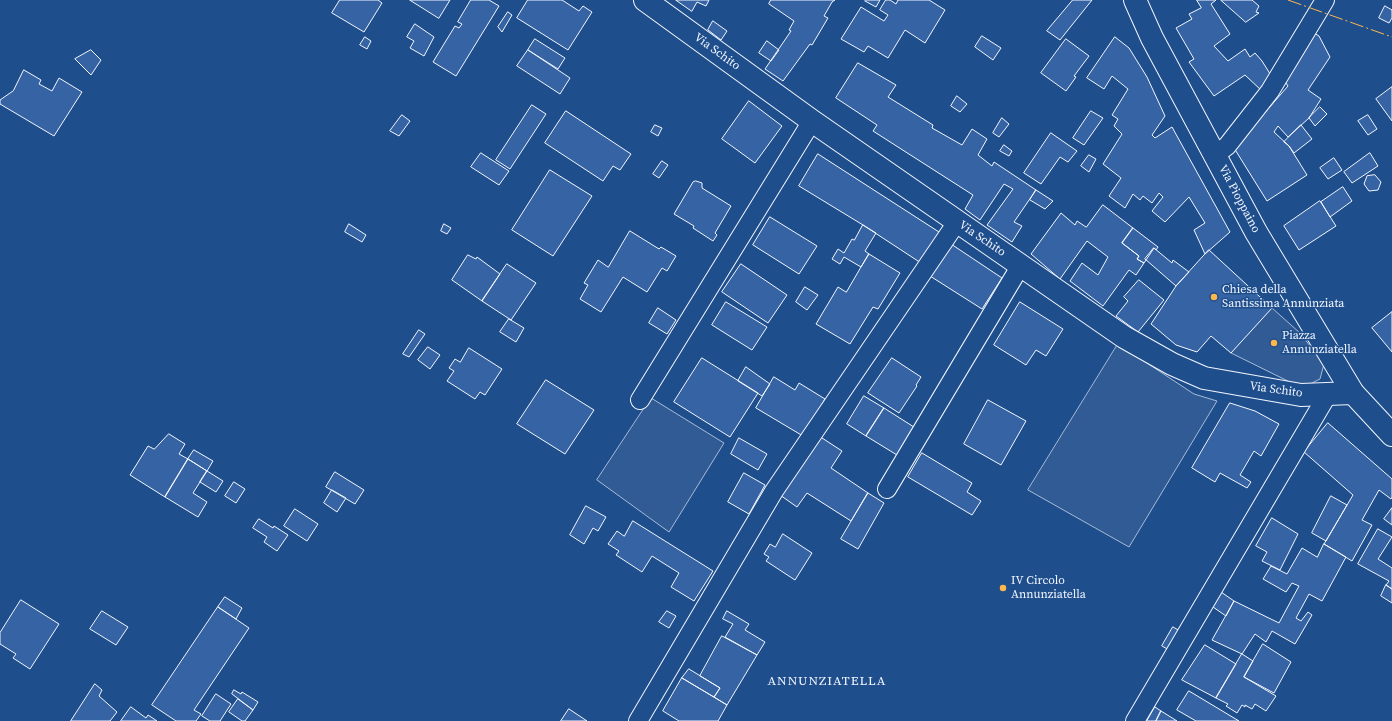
<!DOCTYPE html>
<style>
body{margin:0}
canvas{display:block;background:#1f4e8c}
</style>
<canvas width="1392" height="721"></canvas>
<script>
const ctx = document.querySelector('canvas').getContext('2d');
ctx.lineJoin = 'round';
function fillPath(path, color) {
  ctx.fillStyle = color;
  ctx.fill(path, 'evenodd');
}
function trace(path, color, width, dash) {
  ctx.strokeStyle = color;
  ctx.lineWidth = width;
  ctx.lineCap = dash ? 'butt' : 'round';
  ctx.setLineDash(dash || []);
  ctx.stroke(path);
}
function write(font, color, halo, rows, align = 'center') {
  ctx.font = font + ' "Source Serif 4",serif';
  ctx.lineWidth = 3;
  ctx.setLineDash([]);
  ctx.textBaseline = 'middle';
  ctx.strokeStyle = halo;
  ctx.fillStyle = color;
  for (const [text, x, y, turn = 0] of rows) {
    ctx.save();
    ctx.translate(x, y);
    ctx.rotate((+turn || 0) * Math.PI / 180);
    ctx.textAlign = isNaN(turn) ? turn : align;
    if (halo) ctx.strokeText(text, 0, 0);
    ctx.fillText(text, 0, 0);
    ctx.restore();
  }
}
const parking = new Path2D(`
 M1272,308L1300,333L1324,364L1320,379L1302,388L1231,353Z
 M1118,344L1194,394L1217,401L1129,547L1028,490Z
 M651,398L724,443L669,532L597,480Z`);
fillPath(parking, '#305b95');
trace(parking, '#a8bbd7', 1);
const building = new Path2D(`
 M340,0H378L382,3L364,32L332,13Z
 M410,0H450L439,18Z
 M471,0H489L499,6L456,76L433,62L455,26L459,28L462,24L458,22Z
 M528,0H562L579,11L583,6L592,12L568,50L517,18Z
 M676,0H709L706,6L697,2L692,11Z
 M771,0H835L832,2L824,16L828,18L812,45L810,44L783,81L765,69L791,31L789,30L794,21L769,4Z
 M866,0H880L876,7L865,1Z
 M886,0H890L896,4L898,0H929L945,10L925,43L905,30L888,58L868,46L864,52L841,39L861,7L884,21L888,15L880,10Z
 M1073,0H1092L1060,40L1047,31Z
 M1197,0H1216L1211,4L1230,34L1214,46L1228,61L1245,49L1250,57L1255,53L1262,61L1272,77L1262,91L1245,75L1214,96L1189,62L1194,59L1176,28L1192,19L1189,14L1201,8Z
 M1221,0H1252L1259,6L1256,12L1259,13L1246,22Z
 M1385,6L1392,10V18L1389,23L1379,18Z
 M508,12L512,15L502,32L498,27Z
 M713,21L727,31L721,40L708,30Z
 M415,24L434,37L424,56L410,48L414,41L407,37Z
 M1314,33L1319,36L1330,57L1308,90L1321,99L1309,118L1288,137L1278,126L1274,132L1289,146L1307,175L1267,201L1234,148L1288,86L1284,80Z
 M982,36L1001,48L993,60L975,47Z
 M365,37L371,41L367,49L360,45Z
 M1115,37L1129,48L1147,77L1165,116L1152,135L1155,138L1172,127L1230,232L1205,254L1194,230L1205,223L1189,197L1165,222L1152,211L1163,197L1159,193L1152,203L1143,196L1140,200L1133,194L1125,208L1109,196L1121,178L1103,164L1122,134L1114,126L1118,119L1112,115L1128,89L1112,76L1104,89L1087,78Z
 M535,39L565,58L558,69L528,50Z
 M1066,39L1089,56L1074,76L1076,77L1066,91L1041,73Z
 M767,41L779,50L771,61L759,53Z
 M91,50L101,60L91,75L75,59Z
 M528,50L570,78L560,94L517,66Z
 M858,63L896,85L888,97L933,125L932,128L962,145L972,129L987,139L978,155L992,166L994,162L1036,190L1014,222L1022,226L1012,242L987,225L1013,189L1004,184L980,220L965,209L973,195L873,131L877,125L836,98Z
 M24,70L41,80L39,84L52,91L59,78L82,92L54,136L0,104V100L13,91Z
 M1392,87V121L1376,99Z
 M957,96L967,104L960,112L951,106Z
 M749,101L782,126L755,163L722,139Z
 M532,105L546,114L510,169L496,160Z
 M1320,107L1327,114L1315,126L1309,118Z
 M566,111L631,154L620,170L613,166L603,181L545,143Z
 M1091,111L1103,118L1084,145L1073,138Z
 M402,115L410,121L399,136L390,131Z
 M1368,115L1377,129L1368,135L1358,121Z
 M1002,118L1009,124L999,137L993,133Z
 M655,125L662,128L658,136L651,132Z
 M1301,125L1312,139L1294,153L1289,146L1284,142Z
 M1051,133L1077,151L1068,162L1060,157L1041,184L1024,173Z
 M1004,145L1012,151L1009,156L1000,151Z
 M481,153L509,171L499,185L471,167Z
 M1370,153L1378,166L1352,183L1344,172Z
 M818,154L939,232L921,263L863,225L799,186Z
 M1089,155L1096,159L1089,172L1081,166Z
 M1334,158L1342,170L1328,179L1320,168Z
 M662,161L668,165L659,178L653,174Z
 M550,170L592,196L553,256L512,230Z
 M1375,175L1381,182L1378,190L1369,191L1364,184L1367,176Z
 M696,181L702,183V188L731,206L715,233L717,235L713,241L693,228L694,226L674,214L693,182Z
 M1343,187L1352,201L1330,217L1321,202Z
 M1036,190L1053,201L1045,209L1030,200Z
 M1320,201L1336,226L1299,250L1284,226Z
 M1103,205L1133,228L1122,243L1139,256L1137,259L1144,263L1136,275L1129,270L1103,306L1070,281L1082,263L1098,275L1108,257L1087,241L1060,279L1031,254L1061,213L1075,225L1077,221L1086,227Z
 M770,217L817,246L799,274L753,245Z
 M349,224L366,235L362,242L345,232Z
 M444,224L451,228L447,234L441,231Z
 M863,225L876,233L865,251L869,254L861,267L844,257L840,264L832,259L838,249L844,253L852,239L854,240Z
 M1133,228L1158,247L1156,250L1154,248L1144,263L1137,259L1139,256L1122,243Z
 M630,231L659,249L661,247L676,256L667,271L662,268L647,292L623,277L601,312L580,299L588,285L584,283L598,260L608,267Z
 M951,244L1002,278L982,309L930,276Z
 M1154,248L1172,263L1173,260L1189,272L1176,286L1145,259Z
 M1209,250L1272,308L1231,353L1211,336L1197,352L1176,345L1151,324L1176,286Z
 M869,254L900,273L878,309L873,307L850,344L816,324L838,287L846,292Z
 M468,255L476,259L477,257L500,274L482,301L452,280Z
 M507,264L536,283L511,320L482,301Z
 M741,264L787,295L768,323L722,292Z
 M1139,280L1164,300L1138,332L1116,316L1128,301L1124,297Z
 M805,287L818,295L807,310L796,302Z
 M726,302L767,327L752,350L712,325Z
 M1020,302L1063,329L1046,356L1036,350L1026,365L994,345Z
 M658,308L676,320L667,334L649,323Z
 M1392,312V352L1372,328Z
 M509,319L524,328L516,342L500,332Z
 M419,330L425,334L409,357L403,354Z
 M428,347L440,355L430,369L418,360Z
 M469,348L502,369L485,395L480,392L475,399L447,381L454,371L449,368L455,359L460,362Z
 M702,358L758,393L730,437L674,402Z
 M892,358L921,377L916,385L917,386L899,413L868,393Z
 M746,367L770,384L762,396L738,381Z
 M774,377L795,390L799,383L825,399L803,436L756,408Z
 M546,380L594,410L565,454L517,424Z
 M864,396L884,408L866,436L847,424Z
 M988,400L1026,421L1001,465L964,444Z
 M1230,403L1255,411L1279,424L1261,456L1254,451L1240,475L1251,482L1247,488L1220,473L1215,482L1192,468Z
 M884,408L917,429L900,455H897L866,436Z
 M1328,423L1392,479V497L1391,499L1379,490L1362,520L1372,525L1352,561L1324,544L1353,495L1304,452Z
 M169,434L185,444L179,454L188,459L165,497L130,475L148,446L154,449Z
 M819,436L842,451L831,468L868,493L851,521L807,493L797,507L780,495Z
 M739,438L767,454L758,470L731,454Z
 M194,450L213,461L207,471L188,459Z
 M922,453L972,483L967,492L981,501L972,515L908,477Z
 M188,459L207,471L193,493L207,502L198,517L165,497Z
 M207,471L223,481L216,492L200,482Z
 M335,472L364,490L355,504L326,487Z
 M744,473L765,485L749,514L728,502Z
 M234,482L245,489L236,503L225,496Z
 M332,490L346,498L337,512L324,503Z
 M868,493L884,503L858,549L841,539Z
 M1331,496L1347,505L1326,541L1312,533Z
 M586,506L606,517L598,531L593,528L584,544L570,535Z
 M1392,508V525L1384,519Z
 M295,509L318,524L307,541L284,526Z
 M1272,518L1298,534L1280,570L1262,561L1267,552L1256,546Z
 M259,519L273,528L274,526L288,535L277,551L264,542L267,537L253,528Z
 M633,521L713,571L694,601L671,587L679,573L652,556L642,572L616,555L619,551L608,544L617,531L624,536Z
 M1378,529L1392,537L1378,559L1392,568V589L1386,585L1389,581L1358,564Z
 M783,534L812,553L795,580L766,561L769,557L764,554L770,544L775,547Z
 M1324,544L1346,557L1322,601L1309,594L1296,618L1301,621L1308,612L1312,615L1295,644L1272,631L1266,642L1255,634L1242,654L1212,640L1234,601L1279,623L1299,586L1292,583L1286,592L1263,579L1271,566L1287,574L1302,548L1317,557Z
 M1386,585L1392,589V603L1381,596Z
 M1221,592L1234,601L1226,616L1213,607Z
 M225,597L242,608L236,619L218,607Z
 M21,600L59,624L30,669L13,658L16,654L0,644V633Z
 M218,607L249,628L194,710L201,714L196,721H176L152,705Z
 M102,611L128,627L116,645L90,629Z
 M667,611L676,616L669,628L659,622Z
 M727,611L749,624L745,630L765,642L757,655L725,637L733,624L723,619Z
 M1173,627L1180,631L1169,650L1162,646Z
 M722,636L757,655L727,705L714,697L720,688L700,676Z
 M1263,644L1291,662L1274,693L1244,677Z
 M1205,645L1236,664L1216,698L1182,680Z
 M1242,654L1253,661L1244,677L1276,696L1266,711L1255,704L1252,709L1245,705V707L1242,705L1237,713L1226,706L1228,704L1216,698Z
 M689,669L720,688L714,697L682,678Z
 M682,678L727,705L718,721H679L663,711Z
 M95,684L102,690L99,696L117,712L110,721H71Z
 M234,690L241,694L242,692L258,702L253,710L232,694Z
 M1189,691L1239,721H1196L1177,710Z
 M216,694L231,704L220,721H210L202,716Z
 M238,699L253,710L245,721H242L229,712Z
 M131,707L146,718L148,715L157,721H121Z
 M1155,707L1161,711L1156,721H1147Z
 M569,709L587,721H561Z
 M1161,711L1177,721H1156Z`);
fillPath(building, '#3563a3');
trace(building, '#f2f6ff', 1);
const minor = new Path2D(`
 M1215,155L1227,146L1270,91L1325,0
 M640,400L812,121
 M887,489L1021,265
 M638,721L774,491L957,222
 M1135,721L1328,394`);
const tertiary = new Path2D(`
 M645,0L812,121L1124,337L1172,364L1204,378L1301,395L1353,393`);
const secondary = new Path2D(`
 M1135,0L1152,38L1256,232L1353,393L1392,435`);
trace(minor, '#f2f6ff', 20);
trace(tertiary, '#f2f6ff', 24);
trace(secondary, '#f2f6ff', 24);
trace(minor, '#1f4e8c', 18);
trace(tertiary, '#1f4e8c', 22);
trace(secondary, '#1f4e8c', 22);
trace(new Path2D(`
 M1288,0L1392,37`), '#ffb74d', 1, [14, 3, 2, 3]);
for (const [x, y, r, color] of [
 [1214,297,4,"#ffb74d"],
 [1274,343,4,"#ffb74d"],
 [1003,588,4,"#ffb74d"]
]) {
  const dot = new Path2D();
  dot.arc(x, y, r, 0, 2 * Math.PI);
  ctx.fillStyle = color;
  ctx.fill(dot);
  trace(dot, '#1f4e8c', 1.5);
}
write('12px', '#f2f6ff', '#1f4e8c', [
 ["Via Schito",717,52,36],
 ["Via Pioppaino",1239,199,62],
 ["Via Schito",982,239,34],
 ["Via Schito",1276,390,8]
]);
write('12px', '#f2f6ff', '#1f4e8c', [
 ["Chiesa della",1222,290],
 ["Santissima Annunziata",1222,304],
 ["Piazza",1282,336],
 ["Annunziatella",1282,350],
 ["IV Circolo",1011,581],
 ["Annunziatella",1011,595]
], 'left');
ctx.letterSpacing = '1px';
write('13px', '#f2f6ff', '#1f4e8c', [
 ["ANNUNZIATELLA",827,682]
]);
ctx.letterSpacing = '0px';
</script>
